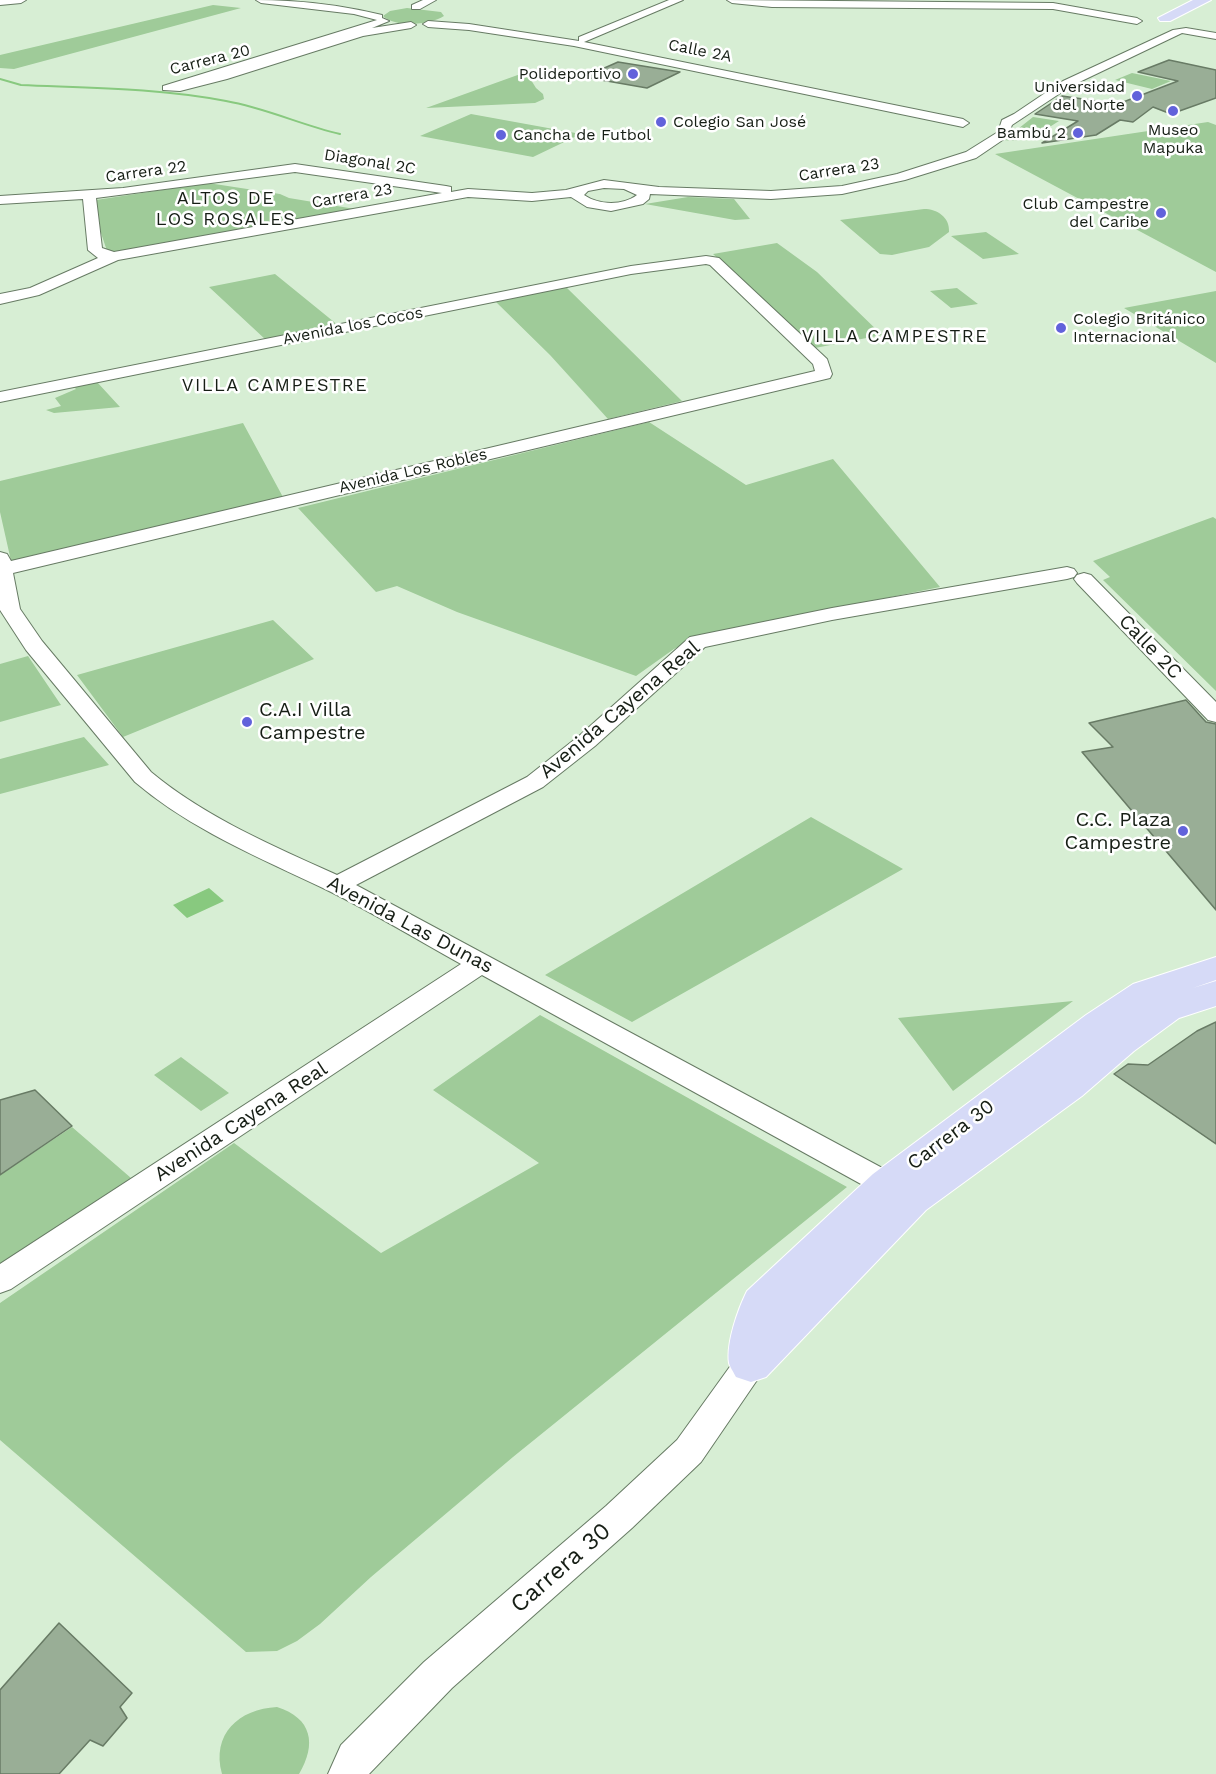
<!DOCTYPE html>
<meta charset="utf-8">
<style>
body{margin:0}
canvas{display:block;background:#d7eed4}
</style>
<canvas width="1216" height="1774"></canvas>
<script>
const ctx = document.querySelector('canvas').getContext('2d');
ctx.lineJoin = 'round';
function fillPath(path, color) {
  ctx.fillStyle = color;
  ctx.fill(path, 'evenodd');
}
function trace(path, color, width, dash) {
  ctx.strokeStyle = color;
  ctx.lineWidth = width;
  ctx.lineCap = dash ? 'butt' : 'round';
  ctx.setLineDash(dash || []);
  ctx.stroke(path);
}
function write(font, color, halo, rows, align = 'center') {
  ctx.font = font + ' "Work Sans",sans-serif';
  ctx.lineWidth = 5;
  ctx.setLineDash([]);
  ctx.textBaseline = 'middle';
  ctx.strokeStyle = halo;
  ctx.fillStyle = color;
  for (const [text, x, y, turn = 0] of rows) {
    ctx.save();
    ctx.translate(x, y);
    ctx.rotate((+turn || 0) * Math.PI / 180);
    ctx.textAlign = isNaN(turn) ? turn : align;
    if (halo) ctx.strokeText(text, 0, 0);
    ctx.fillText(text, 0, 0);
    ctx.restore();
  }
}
fillPath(new Path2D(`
 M213,5L241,8L14,69L0,68V55Z
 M407,8L441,12L444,16C430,25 396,28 383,16L390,11Z
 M526,72L536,88L543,94L544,99L535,103L426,108Z
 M1132,73L1171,81L1152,89L1115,80Z
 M471,114L581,134L533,157L420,136Z
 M1033,117L1059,121C1042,132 1026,144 1004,140Z
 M1208,122L1216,125V272L995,154Z
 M208,183L280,194L289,198L361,210L114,253L107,251L91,203L96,200Z
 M688,197L734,199L750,219L735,220L645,204Z
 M924,209C937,209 950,217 949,232L929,247L892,255L880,254L840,220Z
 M986,232L1019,254L983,259L951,236Z
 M777,243L817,272L882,335L815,348L713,254Z
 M275,274L339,326L266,340L209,287Z
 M566,287L682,401L608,419L550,355L496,302Z
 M957,288L978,304L951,308L930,291Z
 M1216,291V363L1124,308Z
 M97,382L120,407L54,413L46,410L61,406L55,398L76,389L74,387Z
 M649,422L746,485L833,459L940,587L700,636L674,649L636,676L457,612L397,586L376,592L298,508Z
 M243,423L284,499L19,563L11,561L0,512V481Z
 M1213,517L1216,519V691L1103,580L1110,577L1093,561Z
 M273,620L314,659L123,737L77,675Z
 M28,656L61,705L0,722V664Z
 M84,737L109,765L0,794V759Z
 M811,817L903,869L632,1022L545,975Z
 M1073,1001L953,1091L898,1018Z
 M540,1015L847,1187L513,1457L371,1577L320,1624L297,1641L277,1651L246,1652L0,1440V1303L234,1143L381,1253L539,1163L433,1090Z
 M181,1057L229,1093L201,1111L154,1075Z
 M72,1127L131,1178L0,1264V1175Z
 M277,1707C312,1718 317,1744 299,1774H222C211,1734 239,1709 277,1707Z`), '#9fcb99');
fillPath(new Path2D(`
 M209,888L224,901L187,918L173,905Z`), '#88c97f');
trace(new Path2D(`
 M0,79L21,85C90,88 158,88 226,101C266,108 301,125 340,134`), '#88c97f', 2);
const building = new Path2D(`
 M1169,60L1216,70V98L1171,114L1153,107L1133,122L1120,120L1096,135L1042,143L1078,121L1035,114L1062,96L1118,104L1178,81L1138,72Z
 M618,62L680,72L647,88L584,77Z
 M1186,700L1206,722L1216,724V910L1082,752L1113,747L1089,723Z
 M1216,1022V1144L1114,1074L1128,1064L1148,1065L1197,1031Z
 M35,1090L72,1126L0,1175V1100Z
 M59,1623L132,1693L120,1707L127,1718L103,1746L90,1740L59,1774H0V1690Z`);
fillPath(building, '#99ae96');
trace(building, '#687b65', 1.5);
const minor = new Path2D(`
 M0,0H26L21,3L0,5Z
 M256,0C298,0 341,5 382,15V18L389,21L372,28L411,22L416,25L411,28L363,36L227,79L180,91L163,90V86L377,20L354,14L261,3Z
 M423,0H436L420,9H412V5Z
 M669,0H683L584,42L963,119L969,123L963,127L574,46L469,30L428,27L423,24L428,21L469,24L579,41V37Z
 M727,0L1053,3L1137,18L1142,21L1137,24L1053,9L772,7L732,3Z
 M1186,28L1216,33V39L1182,33L1071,86L1012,125L1007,137L976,158L905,180L842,194L771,199L650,194L649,199L643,204L611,211L587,207L571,197L532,201L468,197L118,260L39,295L0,304V294L30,288L98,258L88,250L83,199L0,204V196L123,188L295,164L446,186L451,187V192L468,189L532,193L566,190L604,180L659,187L771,191L842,186L897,174L966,152L998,132L1002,120L1014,114L1063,81L1173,30ZM295,172L442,193L114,252L102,248L96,198ZM604,188L624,189L637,195C622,206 599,205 584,195L588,191Z
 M706,256L719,258L827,359L832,374L830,378L13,573L20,609L42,641L151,772C205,817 273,846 337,875L527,777L579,736L690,637L832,608L1067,567L1074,569L1077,573L1074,577L1067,579L832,620L705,647L595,746L543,787L356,885L912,1184L916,1192L912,1200L901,1203L890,1200L482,975L11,1289L0,1293V1264L461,964C416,939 372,912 325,889C260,858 190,829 135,782L26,650L0,610V552L7,554L11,561L815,371L813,364L710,265L706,264L631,274L0,402V392L631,266Z
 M1084,573L1091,575L1216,702V722L1208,720L1077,583L1074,579L1077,575Z
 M751,1350L763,1354L768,1364L701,1462L632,1528L452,1688L369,1774H328L341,1745L424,1662L606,1506L677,1440L739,1354Z`);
const major = new Path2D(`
 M1193,0H1211L1170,21H1160L1158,18Z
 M1216,957V980L1193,988L1216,981V1006L1179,1018L1134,1051L1082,1096L926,1210L766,1377L751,1382L736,1377C734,1373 730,1367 729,1363C726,1343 738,1309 747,1291L873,1174L1086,1015L1133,984Z`);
trace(minor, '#677b64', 2);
trace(major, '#fff', 2);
fillPath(minor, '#fff');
fillPath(major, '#d6daf7');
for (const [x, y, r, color] of [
 [633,74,6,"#6262db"],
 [1137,96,6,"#6262db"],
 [1173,111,6,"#6262db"],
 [661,122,6,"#6262db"],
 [1078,133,6,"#6262db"],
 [501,135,6,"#6262db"],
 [1161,213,6,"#6262db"],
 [1061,328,6,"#6262db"],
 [247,722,6,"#6262db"],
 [1183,831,6,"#6262db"]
]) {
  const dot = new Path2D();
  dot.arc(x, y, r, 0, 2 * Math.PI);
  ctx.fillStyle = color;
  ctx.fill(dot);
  trace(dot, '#fff', 2);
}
write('16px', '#161e15', '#fff', [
 ["Calle 2A",700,51,11],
 ["Carrera 20",210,60,-14],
 ["Diagonal 2C",370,162,9],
 ["Carrera 23",839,170,-9],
 ["Carrera 22",146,172,-8],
 ["Carrera 23",352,196,-10],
 ["Avenida los Cocos",353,326,-11],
 ["Avenida Los Robles",413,471,-13]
]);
write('16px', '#161e15', '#fff', [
 ["Polideportivo",621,74],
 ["Universidad",1125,87],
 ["del Norte",1125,105],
 ["Colegio San José",673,122,"left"],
 ["Museo",1173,130,"center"],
 ["Mapuka",1173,148,"center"],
 ["Bambú 2",1066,133],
 ["Cancha de Futbol",513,135,"left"],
 ["Club Campestre",1149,204],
 ["del Caribe",1149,222],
 ["Colegio Británico",1073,319,"left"],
 ["Internacional",1073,337,"left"]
], 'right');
ctx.letterSpacing = '1.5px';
write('18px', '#161e15', '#fff', [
 ["ALTOS DE",226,199],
 ["LOS ROSALES",226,220],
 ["VILLA CAMPESTRE",275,386]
]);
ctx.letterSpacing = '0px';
ctx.letterSpacing = '1.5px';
write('18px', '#161e15', '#fff', [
 ["VILLA CAMPESTRE",895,337]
]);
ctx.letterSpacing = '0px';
write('20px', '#161e15', '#fff', [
 ["Calle 2C",1150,647,46],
 ["Avenida Cayena Real",620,710,-40],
 ["Avenida Las Dunas",410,925,28],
 ["Avenida Cayena Real",241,1122,-33],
 ["Carrera 30",951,1135,-37]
]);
write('20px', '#161e15', '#fff', [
 ["C.A.I Villa",259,710],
 ["Campestre",259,733],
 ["C.C. Plaza",1171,820,"right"],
 ["Campestre",1171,843,"right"]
], 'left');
write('24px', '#161e15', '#fff', [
 ["Carrera 30",561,1568,-41]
]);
</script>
